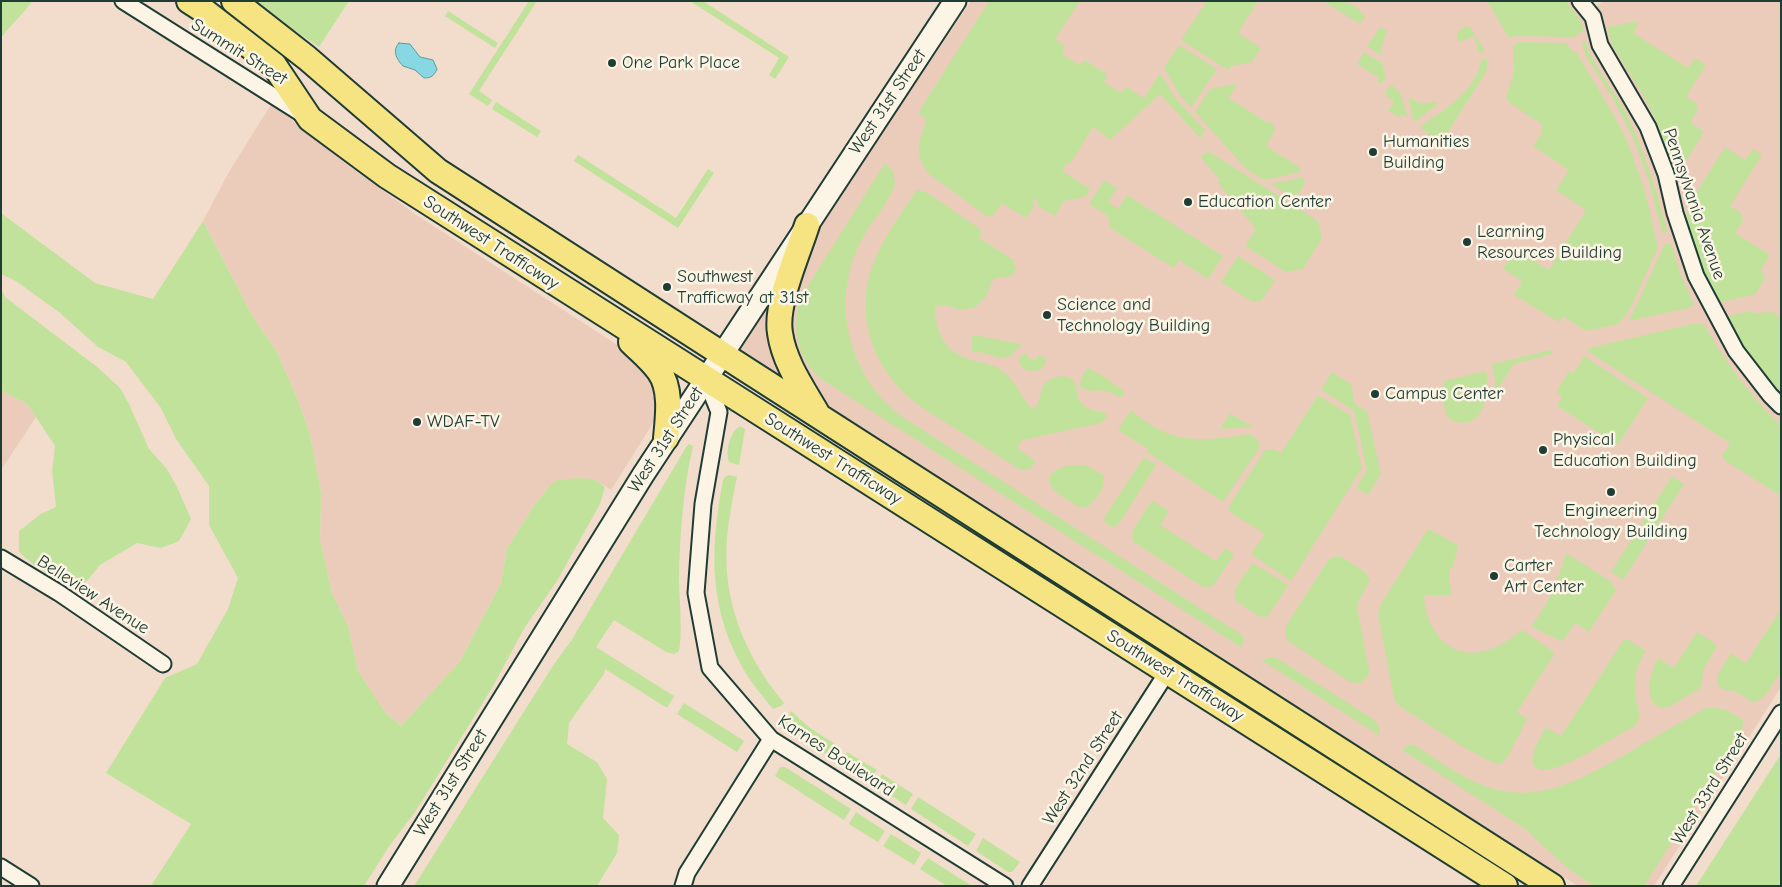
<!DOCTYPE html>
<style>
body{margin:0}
#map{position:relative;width:1782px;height:887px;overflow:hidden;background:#f2ddcc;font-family:"Comic Neue",sans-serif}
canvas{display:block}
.frame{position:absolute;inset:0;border:2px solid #1f3d34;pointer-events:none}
</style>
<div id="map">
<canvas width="1782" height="887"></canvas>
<div class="frame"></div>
</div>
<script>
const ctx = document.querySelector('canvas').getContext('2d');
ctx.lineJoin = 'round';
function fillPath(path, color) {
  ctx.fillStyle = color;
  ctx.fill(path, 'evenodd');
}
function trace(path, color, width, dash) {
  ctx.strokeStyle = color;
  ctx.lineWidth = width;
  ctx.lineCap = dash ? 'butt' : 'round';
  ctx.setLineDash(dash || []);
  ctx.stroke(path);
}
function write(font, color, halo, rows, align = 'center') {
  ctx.font = font + ' "Comic Neue",sans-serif';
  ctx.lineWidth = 5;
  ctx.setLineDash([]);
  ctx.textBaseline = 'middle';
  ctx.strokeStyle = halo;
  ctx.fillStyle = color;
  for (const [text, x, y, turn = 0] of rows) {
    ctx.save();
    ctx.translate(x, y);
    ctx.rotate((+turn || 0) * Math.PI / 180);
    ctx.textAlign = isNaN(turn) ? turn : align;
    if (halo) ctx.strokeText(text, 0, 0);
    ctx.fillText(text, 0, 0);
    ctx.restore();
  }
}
fillPath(new Path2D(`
 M971,1H1571L1581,16L1604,1H1781V687L1654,886H1578L736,351Z
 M272,103L337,157L415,214L636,357L653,378L658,398L655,420L611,490L594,479L554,481L535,504L507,548L501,583L460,661L401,726L385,712L358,671L348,626L332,593L320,540L321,492L310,435L300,405L277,352L253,317L203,221L230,170Z
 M1,390L28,405L36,417L1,470Z`), '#ebccbb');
fillPath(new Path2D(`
 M1,1H32C23,15 11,24 1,38Z
 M251,1H349L319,47Z
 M529,1H537L479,91L492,100L488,106L469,94Z
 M690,1H703L789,57L775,79L769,75L779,58Z
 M989,1H1080L1055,39L1065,46L1062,54L1079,65L1085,60L1107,74L1104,82L1121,93L1126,87L1144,98L1160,73L1176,99L1205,130L1200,138L1160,94L1110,140L1093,127L1070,164L1067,163L1062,171L1090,189L1085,197L1064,201L1055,216L1038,206L1037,199L1033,200L1034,207L1026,218L1002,203L994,214L990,217L985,215L929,174C919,162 916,150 921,135C923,129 926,125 926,119L918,113Z
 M1207,1H1258L1238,33L1261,48L1252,62L1231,66L1228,70L1181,40Z
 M1323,1C1341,1 1354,0 1365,17L1360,24Z
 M1487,1H1566L1581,21L1584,30L1574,37L1516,36L1509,38Z
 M448,11L498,43L495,48L445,16Z
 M1639,21L1633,33L1688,68L1695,58L1706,65L1686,97L1696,103L1698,111L1690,122L1704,132L1686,161H1676L1669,157L1656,120L1643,95L1612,45L1607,27Z
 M1466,26L1471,28L1485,51L1479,54L1475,36L1459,42L1457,40V32Z
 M1380,27L1387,31L1382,46L1381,56L1367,46Z
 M1585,41C1593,66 1612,87 1625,111C1644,149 1656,189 1667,230L1665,233L1662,231L1647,175L1633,138L1612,97L1585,55L1582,42Z
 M1519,42L1566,43L1570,49L1576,52L1615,117L1627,141L1644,188L1658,247L1629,311L1618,324L1586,331L1563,316L1559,322L1514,295L1522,281L1503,269L1515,249L1549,270L1586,210L1556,190L1569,170L1533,146L1542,133L1541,124L1510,103L1506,98L1514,71L1513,45Z
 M1179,45L1217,69L1191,108L1179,94L1164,68Z
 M1364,52L1382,63L1386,76L1382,84L1377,81L1379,78L1357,64Z
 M1487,58V68L1485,74L1446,135L1441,132L1435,140L1420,127C1444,109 1475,93 1481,61Z
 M1237,83L1229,98L1268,123L1273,122L1275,131L1266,146L1299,167L1301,172L1264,180L1247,170L1195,112L1210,89Z
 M1391,84L1400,93L1408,118L1401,114L1399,117L1388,111L1394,101L1384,94Z
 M1408,98L1422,103L1437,102L1438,104L1414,122Z
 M496,102L541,131L537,137L492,109Z
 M1725,147L1745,160L1753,149L1762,155L1730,206L1742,214L1743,221L1735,233L1770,255L1761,270L1765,277L1756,294L1717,303L1699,260L1686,216L1690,203Z
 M1208,151L1318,221L1322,238L1303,269L1286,272L1245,246L1256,229L1218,183L1220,180L1200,157Z
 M578,155L676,218L708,169L714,173L678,228L574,161Z
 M885,163L893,171L895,184C887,207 868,225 858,247C831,307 850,376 901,416L1242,635L1244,639L1242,648L832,386C827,383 821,379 817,375C796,355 792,325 800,298Z
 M1303,177L1305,183L1299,193L1290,196L1271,184Z
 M1104,180L1117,188L1108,202L1118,209L1127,195L1223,256L1208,279L1179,260L1174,268L1110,228L1108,216L1089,204Z
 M918,190L928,193L980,229L981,234L979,238L1015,261L1013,265L1017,268L1012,276L997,278L992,280L986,297L974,308L961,310L945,305L935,307C935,330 944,351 968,359C982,363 996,364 1007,375C1018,384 1022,400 1033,409C1042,403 1039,392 1044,385C1050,376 1069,372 1075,383C1079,393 1075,399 1086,407C1093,412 1101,410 1108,415L1101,423L1022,440L1017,448L1034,460L1035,462C1032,470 1026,471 1019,469C995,454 972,439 948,424C937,417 926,411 916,403C871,369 852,309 876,257C886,234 902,213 915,192Z
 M1,213L95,283L153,299L203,221L253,317L277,352L300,405L310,435L321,492L320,540L332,593L348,626L358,671L385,712L401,726L460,661L501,583L507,548L535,504L554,481L575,478L594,479L605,487L600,504L557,581L525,627L492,688L415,812L390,845L364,886H151L191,824L106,773L165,678L197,664L228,609L238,578L209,525V486L176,439L161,408L126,362L98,347L60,313L16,281L1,274Z
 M1671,243L1680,273L1694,305L1688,308L1629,321L1665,244Z
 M1238,256L1275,280L1261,301L1253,302L1221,282Z
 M1,288L5,297L96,366L120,388L129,404L149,449L167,469L177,487L191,519L179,541L161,548L137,543L100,565L82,587C58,584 37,568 19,552V531L41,514L56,507L52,471L55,446L28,405L1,390Z
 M1750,311C1759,316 1768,309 1777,314L1776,316L1781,319V395L1748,355L1724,317Z
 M1697,323L1704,325C1726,362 1750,396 1781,426V496L1723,459L1722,456L1730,443L1587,351L1589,348Z
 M974,335L1021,344C1006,365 1003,358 984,353C979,352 976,353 972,351V336Z
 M1551,350L1552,354L1514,364L1498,389L1496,388L1492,364Z
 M1027,353L1028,358L1035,360L1039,355L1045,357L1046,362L1043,368C1034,373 1025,372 1019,363V357Z
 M1584,356L1648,398L1618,445L1557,406L1562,397L1556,392L1569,371L1573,374Z
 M1088,368L1106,378L1125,392L1120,398C1103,384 1095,396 1080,387C1080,379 1083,374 1088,368Z
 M1486,371C1492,395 1480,437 1448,418L1442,399L1444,381Z
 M1332,372L1351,384L1355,404L1367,411L1381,474L1368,495L1356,488L1367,470L1354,411L1321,390Z
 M1318,395L1350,415L1362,468L1291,581L1251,554L1265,534L1228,511L1230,508L1229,506L1265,450L1273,449L1281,453Z
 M1131,410C1172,445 1199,442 1249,434L1258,439L1260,447L1223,502L1147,452L1148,449L1118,430Z
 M1230,413L1253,427L1220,429Z
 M740,426L745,429L739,465L729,462C725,451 730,432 740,426Z
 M688,444L693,446C683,490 680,533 679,578C679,598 683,633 679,651L674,654L666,652L614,620L596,647L674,696L667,708L605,669L604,674L569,723L567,744L597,762L607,779L603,818L619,835L617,853L597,886H414L554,664L571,641Z
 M1144,457L1156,465L1120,522L1115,527C1110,527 1107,525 1104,520L1105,516Z
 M1085,465L1104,475C1106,487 1095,504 1084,508C1076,506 1070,502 1063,497C1045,486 1043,473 1066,466C1071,464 1079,465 1085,465Z
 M729,475L737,477C733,497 729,517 727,537C722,601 744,654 784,703L781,706L773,709C760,693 747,678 738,659C708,601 711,543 723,480L725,477Z
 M1672,476L1684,484L1623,580L1611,572Z
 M1151,502H1154L1169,511L1160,525L1216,561L1225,548L1233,553V556L1213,586L1203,587L1135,543L1132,540L1133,530Z
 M1428,529L1458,545L1453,568H1450L1449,579L1452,595H1424C1425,628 1448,661 1485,651C1499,647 1511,639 1522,630L1555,653L1517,712L1527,719L1508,756L1501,764H1496L1463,747L1399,706L1394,699L1378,613L1381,604Z
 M1566,553L1610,581L1616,590L1589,632L1575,623L1563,641L1546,634L1531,626C1549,604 1558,580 1566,553Z
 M1340,556L1365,572L1370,580L1360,598L1357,607L1369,670L1368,677L1359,683L1350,682L1288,641L1285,635L1287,624L1329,559L1333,557Z
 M1253,563L1288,585L1269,615L1265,617L1258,616L1236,601C1230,589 1246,573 1253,563Z
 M1781,609V671L1766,695L1754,703C1748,699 1740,693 1733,691C1730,690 1728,691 1725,690C1707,685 1726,661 1731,653L1746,663Z
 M1697,632L1716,644L1717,646L1703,670L1702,684L1699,689L1669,707L1660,708C1642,698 1650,673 1658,658L1674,668Z
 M1625,638L1646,651L1639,663L1636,673L1635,695L1640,716L1635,726C1614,736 1563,772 1542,770C1537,769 1535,767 1532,763L1534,749L1546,727L1561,736Z
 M1272,657L1277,658L1373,719L1380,727V736L1261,660Z
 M684,703L744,741L737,752L677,714Z
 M1712,707L1726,710L1743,720L1742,732L1644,886H1594L1567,868L1524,828L1402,750L1410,744L1416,746C1438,760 1460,777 1485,786C1539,806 1585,777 1631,751C1655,737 1679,723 1704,709Z
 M791,711L810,728L841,748L834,759L787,728L784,724Z
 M847,752L877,770L869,782L840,763Z
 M1781,754V886H1696Z
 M780,767H785L851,809L844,820L775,776Z
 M882,774L913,794L906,805L875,786Z
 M918,797L976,834L968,846L911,809Z
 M856,812L885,831L878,842L849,824Z
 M891,834L921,853L914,865L883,846Z
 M983,838L1020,862L1012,872H1008L976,851Z
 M928,858L972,886H947L920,869Z`), '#c1e29b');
const water = new Path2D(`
 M399,43L410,44L420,57L433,60L437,69C434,76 431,78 424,78L415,70L403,66C396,59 392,50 399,43Z`);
fillPath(water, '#87d8e3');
trace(water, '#5d9a9d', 1);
const minor = new Path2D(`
 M123,1L302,114
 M1580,1L1593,17L1600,45L1648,127L1666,174L1675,213L1696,276L1736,351L1770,395L1781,406
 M706,380L719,412L703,504L696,593L710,668L771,739L1005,886
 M1,558L59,593L163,664
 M1,867L31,886
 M683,886L687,873L771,739
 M1030,886L1168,671
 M1671,886L1781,713`);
const secondary = new Path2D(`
 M388,886L643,475L955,1`);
const primary = new Path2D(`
 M189,1L203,10L274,65L310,119L387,176L1505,886
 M234,1L307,58L438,171L750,372L1552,886
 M807,225C798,254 775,304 780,333C784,362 803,389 817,413
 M631,342C640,351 651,360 659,371C672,389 668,417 666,438`);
trace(minor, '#1f3d34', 19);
trace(secondary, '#1f3d34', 25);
trace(primary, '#1f3d34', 28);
trace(minor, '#fcf5e5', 15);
trace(secondary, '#fcf5e5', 21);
trace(primary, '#f6e381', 24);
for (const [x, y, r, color] of [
 [612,63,5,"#1f3d34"],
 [1373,152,5,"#1f3d34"],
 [1188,202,5,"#1f3d34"],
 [1467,242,5,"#1f3d34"],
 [667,287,5,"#1f3d34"],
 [1047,315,5,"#1f3d34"],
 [1375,394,5,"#1f3d34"],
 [417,422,5,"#1f3d34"],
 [1543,450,5,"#1f3d34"],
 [1611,492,5,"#1f3d34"],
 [1494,576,5,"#1f3d34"]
]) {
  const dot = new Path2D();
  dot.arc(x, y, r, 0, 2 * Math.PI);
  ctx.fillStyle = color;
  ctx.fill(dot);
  trace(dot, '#fcf5e5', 2);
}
write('18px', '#1f3d34', '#fcf5e5', [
 ["Summit Street",239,52,32],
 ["West 31st Street",888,102,-56],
 ["Pennsylvania Avenue",1694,204,71],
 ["Southwest Trafficway",491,243,33],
 ["West 31st Street",666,440,-57],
 ["Southwest Trafficway",833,459,32],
 ["Belleview Avenue",93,595,33],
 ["Southwest Trafficway",1175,676,32],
 ["Karnes Boulevard",836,756,33],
 ["West 32nd Street",1083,768,-57],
 ["West 31st Street",451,783,-58],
 ["West 33rd Street",1710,789,-58]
]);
write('18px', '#1f3d34', '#fcf5e5', [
 ["One Park Place",622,63],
 ["Humanities",1383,142],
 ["Building",1383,163],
 ["Education Center",1198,202],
 ["Learning",1477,232],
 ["Resources Building",1477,253],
 ["Southwest",677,277],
 ["Trafficway at 31st",677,298],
 ["Science and",1057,305],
 ["Technology Building",1057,326],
 ["Campus Center",1385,394],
 ["WDAF-TV",427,422],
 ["Physical",1553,440],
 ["Education Building",1553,461],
 ["Engineering",1611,511,"center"],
 ["Technology Building",1611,532,"center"],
 ["Carter",1504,566],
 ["Art Center",1504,587]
], 'left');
</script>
